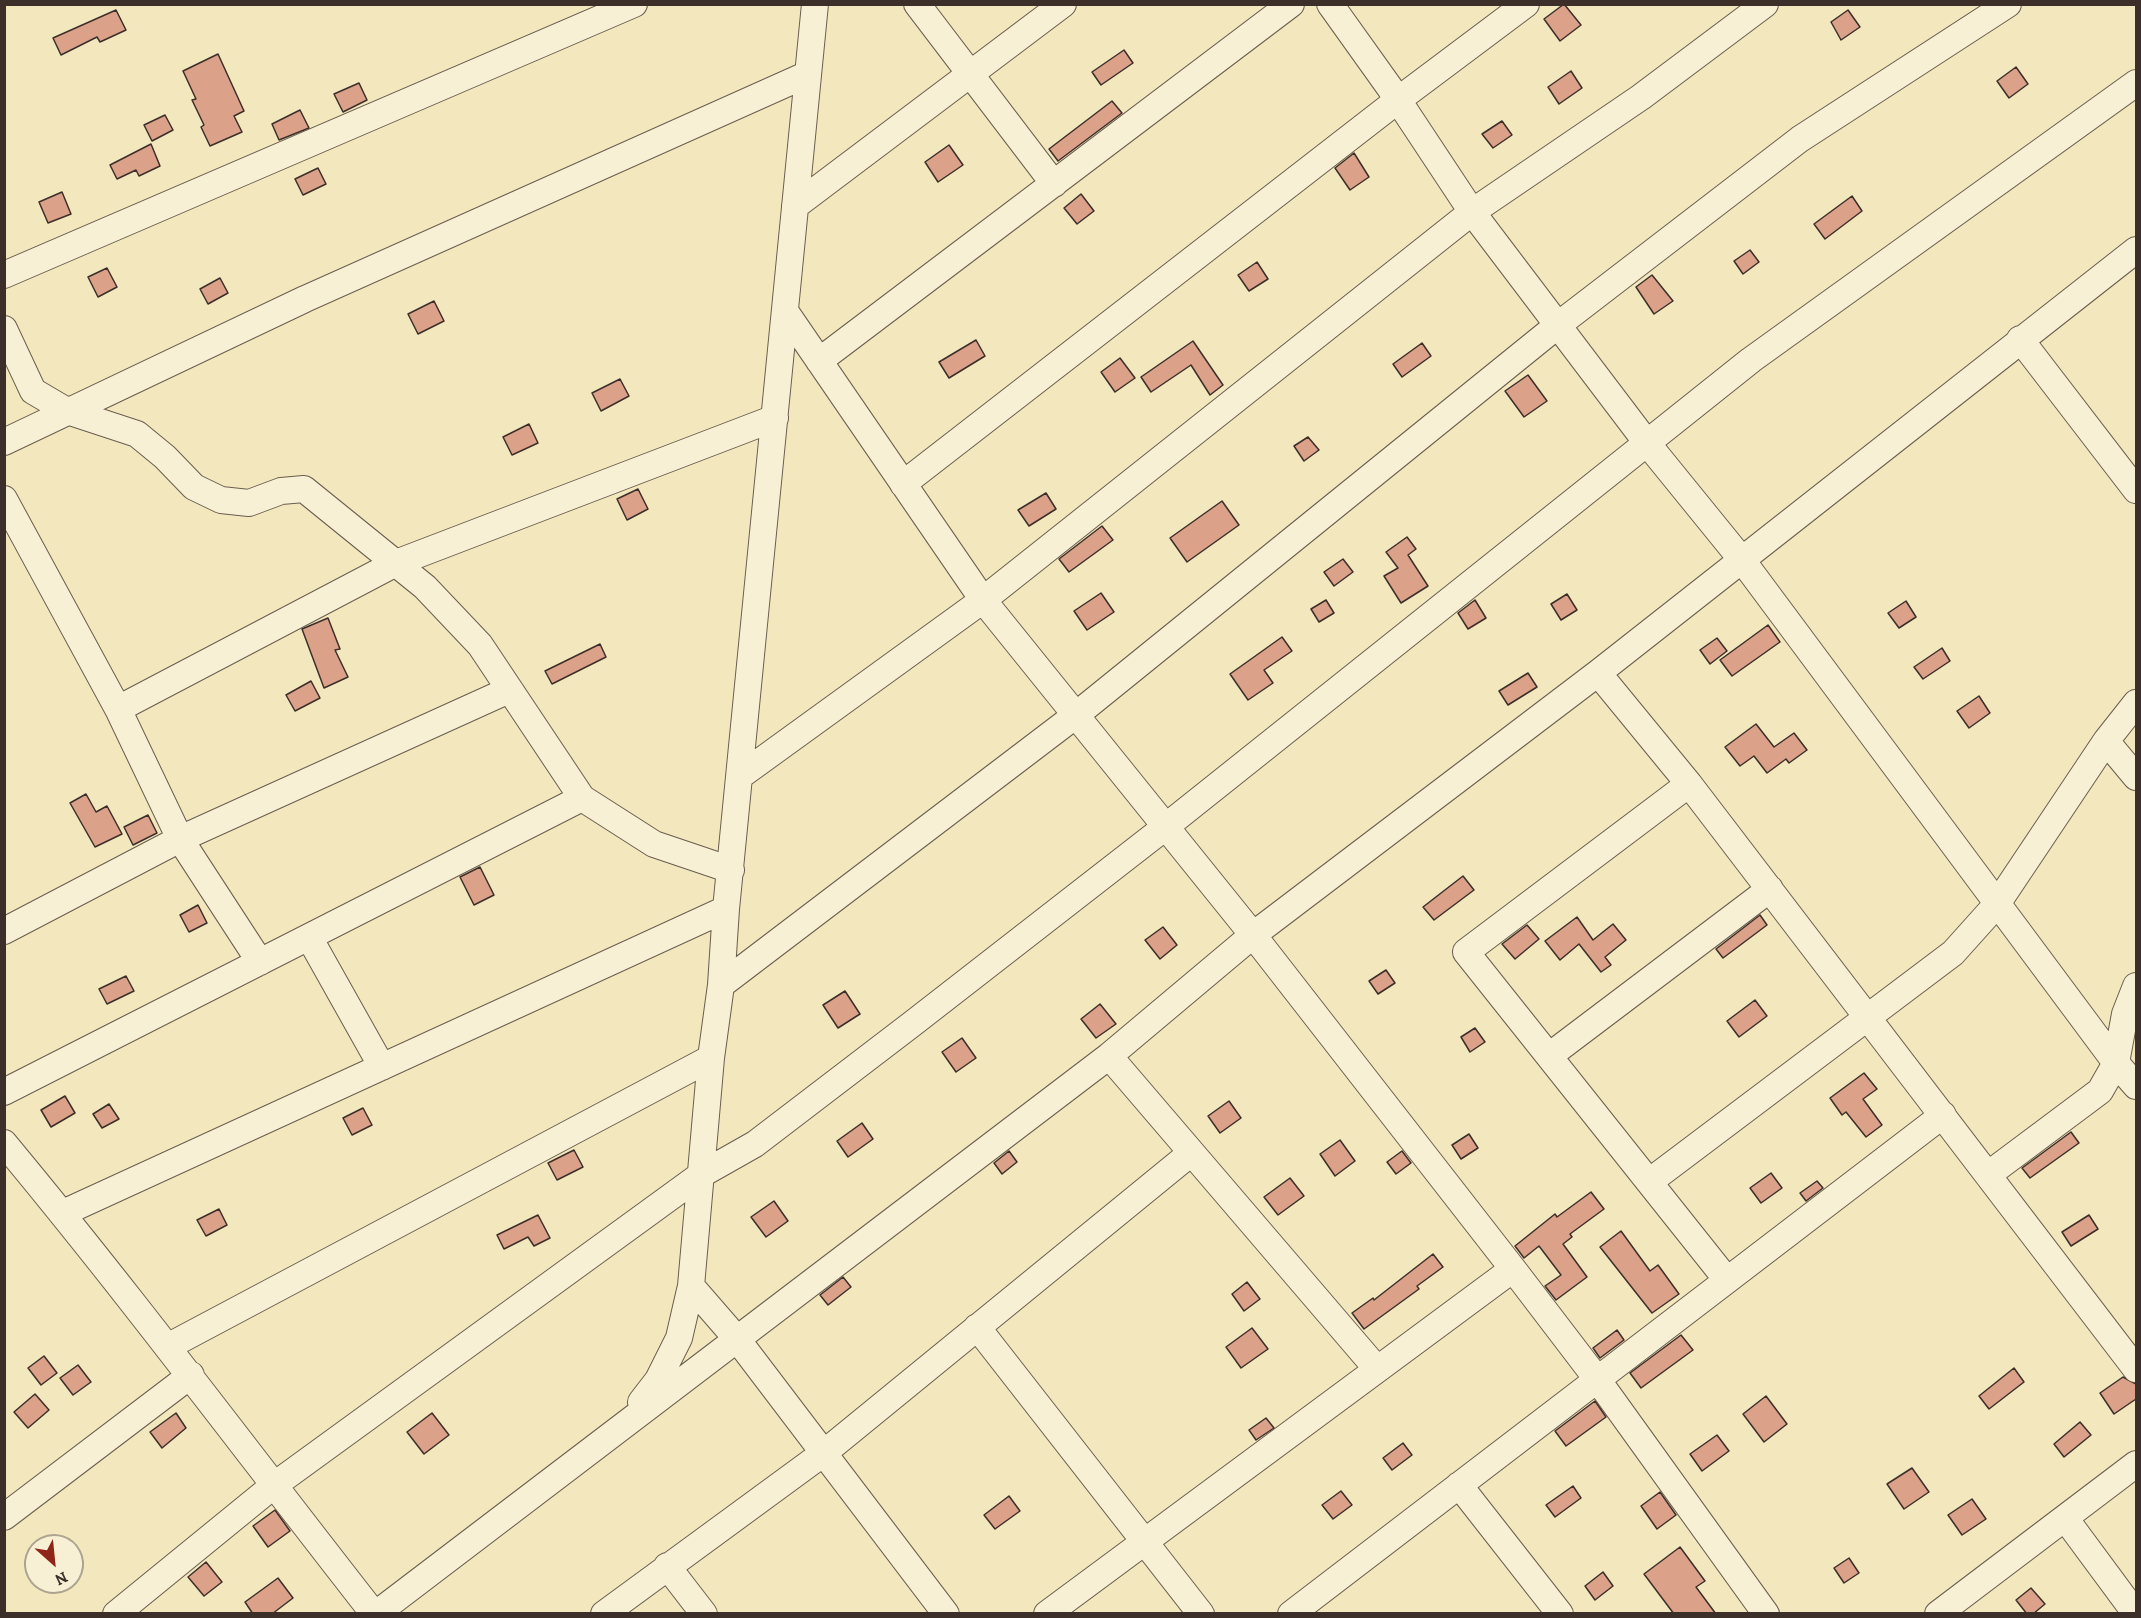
<!DOCTYPE html>
<style>
body{margin:0}
#map{position:relative;width:2141px;height:1618px;overflow:hidden;background:#f3e8bd;font-family:Alegreya,serif}
canvas{display:block}
.frame{position:absolute;inset:0;border:6px solid #3c2f2a;pointer-events:none}
.north{position:absolute;left:24px;top:1534px;width:60px;height:60px;box-sizing:border-box;background:#f7f0d4;border:2px solid #aca390;border-radius:50%;rotate:153deg;font-size:16px;font-weight:700;line-height:24px;text-align:center;color:#3c2f2a}
.north::after{content:'';display:block;margin:auto;width:21px;height:27px;background:#8f2418;clip-path:polygon(50% 0,100% 100%,50% 72%,0 100%)}
</style>
<div id="map">
<canvas width="2141" height="1618"></canvas>
<div class="frame"></div>
<div class="north">N</div>
</div>
<script>
const ctx = document.querySelector('canvas').getContext('2d');
ctx.lineJoin = 'round';
function fillPath(path, color) {
  ctx.fillStyle = color;
  ctx.fill(path, 'evenodd');
}
function trace(path, color, width, dash) {
  ctx.strokeStyle = color;
  ctx.lineWidth = width;
  ctx.lineCap = dash ? 'butt' : 'round';
  ctx.setLineDash(dash || []);
  ctx.stroke(path);
}
const building = new Path2D(`
 M1564,4L1581,25L1560,41L1544,19Z
 M116,10L126,30L100,42L97,37L61,55L53,38Z
 M1848,10L1860,27L1841,40L1831,22Z
 M1124,50L1133,63L1101,85L1092,72Z
 M218,54L244,111L234,116L242,132L210,146L201,127L204,125L192,100L196,99L183,71Z
 M2016,67L2028,84L2009,98L1997,81Z
 M1571,71L1582,88L1559,104L1548,87Z
 M359,83L367,100L343,112L334,94Z
 M1112,101L1122,113L1058,161L1049,149Z
 M300,110L309,128L279,140L272,124Z
 M165,115L173,130L152,141L144,125Z
 M1502,121L1512,135L1493,148L1482,134Z
 M151,144L160,166L139,176L136,170L117,179L110,165Z
 M949,145L963,165L938,182L925,162Z
 M1354,153L1369,177L1350,190L1335,168Z
 M318,168L326,184L303,195L295,179Z
 M62,192L71,214L48,223L39,202Z
 M1081,194L1094,211L1077,224L1064,208Z
 M1852,196L1862,211L1825,239L1814,224Z
 M1750,250L1759,262L1743,274L1734,261Z
 M1257,262L1268,279L1249,291L1238,275Z
 M107,268L117,287L98,297L88,277Z
 M1652,275L1673,301L1654,314L1636,287Z
 M220,278L228,293L208,304L200,289Z
 M434,301L444,321L418,334L408,314Z
 M976,340L985,356L949,378L939,362Z
 M1193,341L1223,385L1210,395L1191,365L1151,392L1141,377Z
 M1422,343L1431,356L1402,377L1393,364Z
 M1120,358L1135,378L1115,392L1101,372Z
 M1528,375L1547,401L1524,417L1505,391Z
 M620,379L629,396L601,411L592,393Z
 M529,424L538,443L512,455L503,437Z
 M1308,437L1319,450L1304,461L1294,446Z
 M638,489L648,509L627,520L617,499Z
 M1046,493L1056,509L1029,526L1018,510Z
 M1222,501L1239,525L1187,562L1170,538Z
 M1102,526L1113,540L1069,572L1059,559Z
 M1407,537L1416,549L1408,555L1428,586L1401,603L1384,576L1398,568L1386,552Z
 M1343,559L1353,572L1334,586L1324,572Z
 M1101,593L1114,612L1087,630L1074,611Z
 M1567,594L1577,610L1561,620L1551,604Z
 M1326,600L1334,613L1319,622L1311,609Z
 M1475,600L1486,618L1468,629L1458,613Z
 M1906,601L1916,617L1899,628L1888,613Z
 M328,618L340,649L335,650L348,677L324,688L302,629Z
 M1768,625L1780,642L1732,676L1720,660Z
 M1282,637L1292,651L1264,670L1273,683L1248,700L1230,674Z
 M1717,638L1727,651L1710,664L1700,650Z
 M600,644L606,657L552,684L545,671Z
 M1942,648L1950,661L1923,679L1914,667Z
 M1528,673L1537,687L1508,705L1499,691Z
 M311,681L320,698L295,711L286,695Z
 M1979,696L1990,713L1969,728L1957,711Z
 M1756,724L1774,747L1794,733L1807,750L1789,763L1786,759L1767,773L1754,756L1740,766L1725,747Z
 M86,794L96,812L107,806L122,834L95,847L70,803Z
 M148,815L157,833L133,845L124,827Z
 M480,867L494,895L474,905L460,877Z
 M1463,876L1474,890L1434,920L1423,907Z
 M198,905L207,923L189,932L180,915Z
 M1760,915L1767,925L1723,958L1716,949Z
 M1577,917L1593,940L1613,924L1626,940L1605,957L1611,965L1601,972L1579,944L1560,960L1545,941Z
 M1527,925L1539,939L1515,959L1502,944Z
 M1163,927L1177,945L1160,959L1145,940Z
 M1386,970L1395,983L1378,994L1369,981Z
 M126,976L134,991L107,1004L99,989Z
 M845,991L860,1014L838,1028L823,1005Z
 M1755,1000L1767,1016L1739,1037L1727,1021Z
 M1100,1004L1116,1024L1096,1038L1081,1019Z
 M1475,1028L1485,1042L1470,1052L1461,1037Z
 M962,1038L976,1058L956,1072L942,1052Z
 M1864,1073L1877,1089L1863,1099L1882,1125L1866,1137L1846,1112L1842,1115L1830,1098Z
 M65,1096L75,1113L51,1127L41,1110Z
 M1229,1101L1241,1118L1220,1133L1208,1116Z
 M109,1104L119,1119L102,1128L93,1114Z
 M363,1108L372,1125L352,1135L343,1118Z
 M862,1123L873,1139L848,1157L837,1141Z
 M2071,1132L2079,1143L2030,1178L2022,1168Z
 M1469,1134L1478,1148L1461,1159L1452,1145Z
 M1340,1140L1355,1161L1335,1176L1320,1154Z
 M574,1150L583,1167L557,1180L548,1163Z
 M1009,1151L1017,1162L1002,1174L994,1163Z
 M1402,1151L1411,1163L1396,1174L1387,1162Z
 M1771,1173L1782,1188L1761,1203L1750,1188Z
 M1290,1178L1304,1196L1278,1215L1264,1197Z
 M1817,1181L1823,1188L1806,1201L1800,1193Z
 M1591,1192L1604,1209L1570,1234L1572,1237L1563,1244L1587,1277L1556,1300L1545,1286L1561,1275L1539,1246L1524,1258L1515,1246L1555,1214L1557,1217Z
 M774,1201L788,1221L766,1237L751,1217Z
 M219,1209L227,1225L206,1236L197,1220Z
 M538,1215L550,1238L534,1246L528,1237L504,1249L497,1235Z
 M2089,1215L2098,1229L2071,1246L2062,1232Z
 M1621,1231L1650,1271L1658,1265L1679,1294L1652,1313L1600,1247Z
 M1433,1254L1443,1267L1417,1286L1419,1289L1364,1329L1352,1313L1373,1298L1374,1300Z
 M843,1277L851,1287L828,1305L820,1295Z
 M1247,1282L1260,1299L1244,1311L1232,1294Z
 M1252,1328L1268,1349L1241,1368L1226,1347Z
 M1617,1330L1624,1340L1600,1358L1593,1348Z
 M1681,1335L1693,1350L1641,1388L1630,1373Z
 M44,1356L57,1373L41,1385L28,1368Z
 M78,1365L91,1382L73,1395L60,1378Z
 M2014,1368L2024,1382L1989,1409L1979,1396Z
 M2123,1377L2136,1384V1399L2114,1414L2100,1393Z
 M35,1394L49,1410L28,1428L14,1412Z
 M1766,1396L1787,1424L1764,1442L1743,1414Z
 M1595,1401L1606,1417L1566,1446L1555,1431Z
 M176,1413L186,1428L162,1448L150,1432Z
 M432,1413L449,1435L424,1454L407,1432Z
 M1266,1418L1274,1428L1256,1440L1249,1430Z
 M2080,1422L2091,1435L2064,1457L2054,1444Z
 M1717,1435L1729,1451L1702,1471L1690,1454Z
 M1403,1443L1412,1455L1392,1470L1383,1458Z
 M1912,1468L1929,1492L1904,1509L1887,1484Z
 M1573,1486L1581,1498L1555,1517L1546,1505Z
 M1341,1491L1352,1505L1333,1519L1322,1505Z
 M1660,1492L1676,1515L1657,1529L1641,1506Z
 M1009,1496L1020,1511L995,1529L984,1515Z
 M1972,1499L1986,1519L1962,1535L1948,1515Z
 M275,1510L290,1531L268,1547L253,1526Z
 M1680,1547L1705,1581L1696,1587L1716,1614H1674L1644,1574Z
 M1849,1558L1859,1573L1844,1583L1834,1568Z
 M206,1562L222,1582L204,1596L188,1577Z
 M1603,1572L1613,1586L1595,1600L1585,1586Z
 M278,1578L293,1598L272,1614H253L245,1602Z
 M2031,1588L2045,1604L2033,1614H2027L2016,1600Z`);
fillPath(building, '#dca189');
trace(building, '#3c2f2a', 1.5);
const minor = new Path2D(`
 M917,4L1054,184
 M1330,4L1390,88L1472,212L1647,443L1742,560L2116,1063L2136,1086
 M795,206L1063,4
 M4,275L634,4
 M785,311L983,600L1253,935L1513,1269L1597,1379L1766,1614
 M4,329L33,391L67,411L137,434L165,457L194,487L221,500L249,503L281,491L304,489L425,587L480,645L582,798L654,844L731,870
 M2020,339L2136,490
 M819,361L1291,4
 M4,442L305,299L808,74
 M903,484L1398,100L1526,4
 M4,499L118,709L180,839L260,962
 M1598,673L1689,784L2136,1369
 M118,709L396,563L775,418
 M2106,741L2136,777
 M740,776L983,600L1472,212L1641,97L1765,4
 M1689,784L1466,952L1727,1280
 M4,931L180,839L509,690
 M309,937L382,1067
 M721,985L1076,715L1558,325L1800,139L2008,4
 M1109,1056L1377,1369
 M1549,1056L1770,889
 M4,1092L582,798
 M4,1143C132,1297 251,1457 374,1614
 M1989,1174L2100,1091L2116,1063L2125,1014L2136,986
 M1649,1182L1953,953L1997,904L2106,741L2136,703
 M63,1213L726,909
 M691,1286L737,1339L946,1614
 M977,1327L1201,1614
 M169,1346L711,1058
 M641,1402L658,1380L679,1338L691,1286L711,1058L721,985L726,909L815,4
 M1459,1485L1560,1614
 M4,1517L191,1375
 M2065,1518L2136,1614
 M667,1566L704,1614
 M116,1614L273,1486L702,1174L755,1144L912,1024L1164,828L1751,360L2136,83
 M376,1614L1109,1056L1253,935L1598,673L2136,250
 M604,1614L825,1452L1191,1153
 M1047,1614L1513,1269
 M1291,1614L1943,1115
 M1938,1614L2136,1464`);
trace(minor, '#6a5d4f', 28);
trace(minor, '#f7f0d4', 26);
</script>
